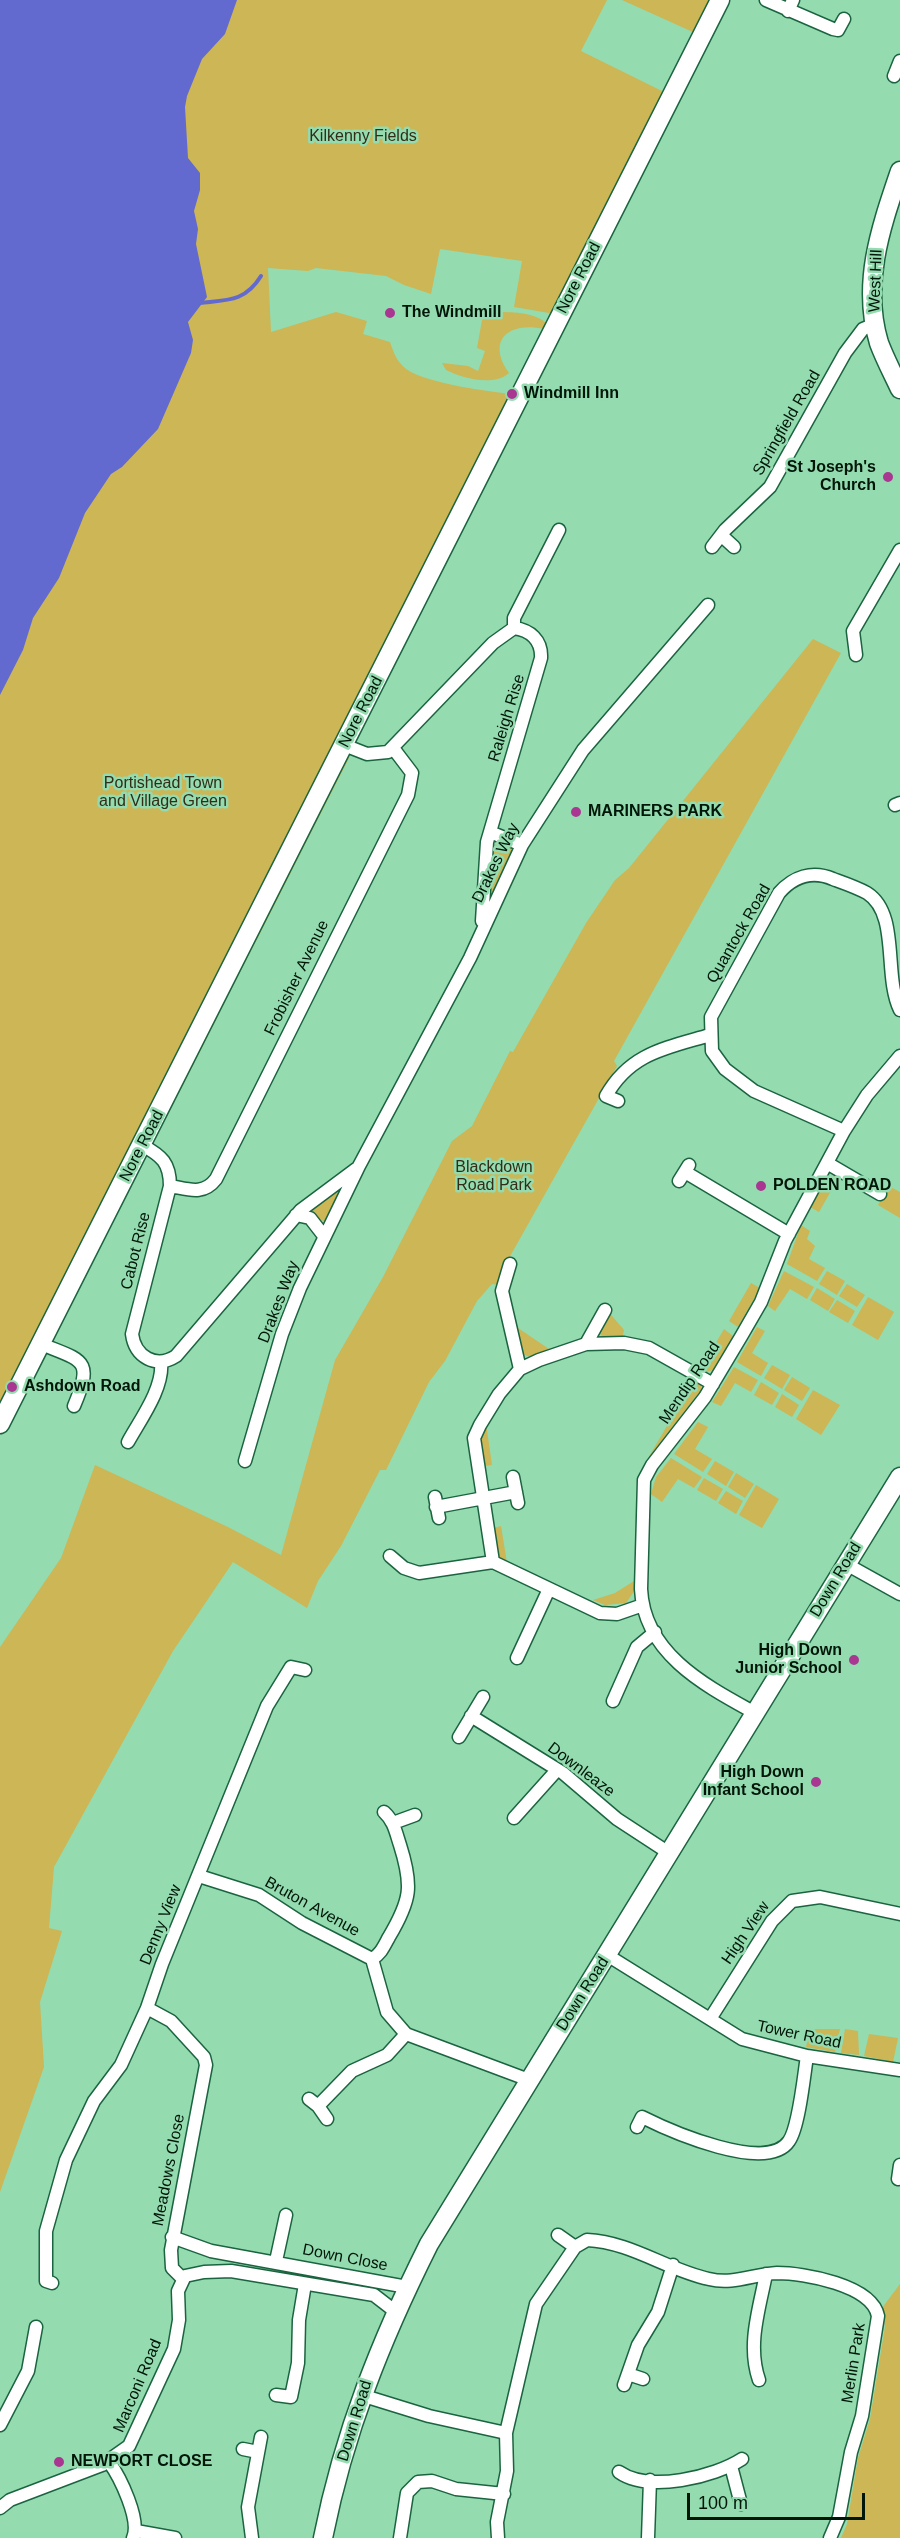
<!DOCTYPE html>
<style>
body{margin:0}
#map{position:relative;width:900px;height:2538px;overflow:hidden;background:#94dbb0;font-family:Arial,sans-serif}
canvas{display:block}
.scale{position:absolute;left:687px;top:2493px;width:178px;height:27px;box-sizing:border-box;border:3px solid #001608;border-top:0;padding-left:8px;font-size:18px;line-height:21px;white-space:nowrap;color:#001608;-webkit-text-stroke:4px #94dbb0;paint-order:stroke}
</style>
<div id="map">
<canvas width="900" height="2538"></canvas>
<div class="scale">100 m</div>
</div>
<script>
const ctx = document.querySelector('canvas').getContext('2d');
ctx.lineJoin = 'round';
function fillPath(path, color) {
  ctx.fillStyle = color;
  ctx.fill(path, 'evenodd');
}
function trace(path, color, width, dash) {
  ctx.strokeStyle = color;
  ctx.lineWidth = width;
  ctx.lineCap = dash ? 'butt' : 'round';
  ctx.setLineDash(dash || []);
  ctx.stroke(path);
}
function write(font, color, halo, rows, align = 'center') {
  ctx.font = font + ' Arial,sans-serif';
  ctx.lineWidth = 5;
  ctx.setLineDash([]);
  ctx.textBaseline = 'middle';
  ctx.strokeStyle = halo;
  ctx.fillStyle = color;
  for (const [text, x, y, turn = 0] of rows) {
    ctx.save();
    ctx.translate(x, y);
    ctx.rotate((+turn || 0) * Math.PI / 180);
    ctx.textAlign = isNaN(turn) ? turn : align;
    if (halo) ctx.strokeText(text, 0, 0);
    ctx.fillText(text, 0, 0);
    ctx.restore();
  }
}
fillPath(new Path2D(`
 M0,0H607L581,51L666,93L555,314L514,307L522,261L440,249L431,294L404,285L386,276L316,268L308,271L268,268L271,332L336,312L367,321L363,334L390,342C394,354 398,365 411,372C434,384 485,391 512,394L0,1405Z
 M622,0H711L695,33Z
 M490,312C507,312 535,311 547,324L544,329C508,321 486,341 509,373C493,387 462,378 446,370L442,363L468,366L478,371L485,351L477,348L482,320Z
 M813,639L841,653L614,1061L617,1066L612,1075L500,1274L498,1285L492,1284L477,1301L445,1361L429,1382L386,1470H380L341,1546L318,1581L307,1608L233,1562L173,1651L54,1867L49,1928L62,1931L40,2002L44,2067L0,2192V1647L61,1558L95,1465L228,1527L281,1555L335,1360L383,1277L452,1141L472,1126L510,1051L513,1052L586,923L615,880L629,868Z
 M346,758H349L157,1136L156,1132Z
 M498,841L510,846L512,853L494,892L490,889L494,846Z
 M143,1161L56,1335L54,1334Z
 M833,1175L839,1177L819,1212L810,1207L826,1178Z
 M889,1186L900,1192V1218L878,1205Z
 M338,1189L340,1193L325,1222L309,1212Z
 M801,1225L810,1231L807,1239L815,1246L809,1259L825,1268L817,1281L787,1264Z
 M784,1271L814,1287L807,1299L790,1289L775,1311L768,1306Z
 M827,1271L845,1281L837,1295L819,1284Z
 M751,1283L760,1288L738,1327L729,1321Z
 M847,1284L865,1295L857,1307L839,1296Z
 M817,1288L835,1299L828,1311L810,1300Z
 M868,1297L894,1312L878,1340L852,1325Z
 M837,1300L855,1311L848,1323L829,1312Z
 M607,1310L624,1330L622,1339H605L598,1332Z
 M515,1326L552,1351C520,1362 522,1357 515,1326Z
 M757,1327L765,1331L752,1353L768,1363L761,1376L737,1362Z
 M724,1329L733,1336L713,1370L704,1373L700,1370Z
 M772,1365L790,1375L782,1389L764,1378Z
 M734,1367L758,1380L751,1392L735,1383L721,1406L712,1402Z
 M792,1377L810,1388L802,1401L784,1390Z
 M695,1378L701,1385V1390L647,1460Z
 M761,1382L779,1393L772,1405L754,1395Z
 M813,1390L840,1405L821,1435L796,1419Z
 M782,1394L799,1405L792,1417L775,1407Z
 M698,1422L708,1427L695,1449L712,1459L703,1472L674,1454Z
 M486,1423L492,1465L484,1466L480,1439Z
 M671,1458L702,1477L694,1488L678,1479L662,1502L651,1494L656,1477Z
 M715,1461L734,1472L726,1486L707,1474Z
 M736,1473L754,1484L745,1498L728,1487Z
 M704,1478L723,1489L716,1501L697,1490Z
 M756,1485L779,1499L762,1528L739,1515Z
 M726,1491L743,1501L736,1514L718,1503Z
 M501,1526L507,1563L498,1559L494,1528Z
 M634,1581L635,1590L626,1603L605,1605L593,1600L615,1593Z
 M815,2029H840L835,2052L806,2047L808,2038Z
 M845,2029L858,2031L859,2055L841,2053Z
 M869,2034L898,2038L893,2062L864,2056Z
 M900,2284V2538H841L847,2524L858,2458L870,2419L885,2327L882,2308Z`), '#ccb655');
fillPath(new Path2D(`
 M0,0H237L225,34L202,59L187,96L185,107L188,158L200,173V190L194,211L198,229L196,244L207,297L188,322L193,340L191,353L158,429L122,467L111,474L85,513L59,578L33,618L23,650L0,695Z`), '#626acf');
trace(new Path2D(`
 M200,303C227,300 245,302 261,276`), '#626acf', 4);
const street = new Path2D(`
 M766,0L833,29L838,30L844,19
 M788,11L793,0
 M894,76L900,61
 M721,535L734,547
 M712,547L725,530L770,487L845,353L863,329L875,324
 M856,655L853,631L900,550
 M344,745L367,754L388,752L493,643L514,628V618L559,530
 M895,805L900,803
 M490,832L522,845
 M482,921L487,842L541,658C542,640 530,630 514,628
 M618,1101L606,1096C630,1053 666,1048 710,1035
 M844,1131L754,1091L725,1069L712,1051L711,1017L779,893C793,877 812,870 833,879C844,883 856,887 867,893C900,914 883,975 900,1010
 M142,1145C162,1156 170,1163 170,1186L132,1334C135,1357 156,1369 176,1356L301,1210L356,1169
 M827,1163L880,1194
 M685,1172L789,1234
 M679,1181L689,1165
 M170,1186C188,1189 203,1196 216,1179L408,795L412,773L393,748
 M296,1215L310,1218L324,1236
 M510,1264L502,1291L520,1369
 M41,1344C83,1361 94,1359 74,1406
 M586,1344L605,1310
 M128,1442C140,1420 164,1388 161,1362
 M245,1461L282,1334L300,1288L359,1166L470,958L522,845L583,750L708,605
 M513,1477L518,1503
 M435,1497L439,1518
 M436,1507L516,1492
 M390,1556L404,1568L419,1573L493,1562
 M846,1564L900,1594
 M643,1605L617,1614L600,1613L493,1562L474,1438L480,1425L499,1394L520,1369L539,1360L586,1344L624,1343L649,1348L713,1384
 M517,1658L549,1589
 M613,1701L637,1647L655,1632
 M755,1713C706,1686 644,1654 641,1589L644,1480L652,1465L705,1397L742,1335L761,1302L785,1241L844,1131L867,1095L900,1056
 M471,1716L563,1773L617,1819L669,1853
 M459,1737L483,1697
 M514,1818L557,1770
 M393,1823L415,1815
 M199,1876L259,1895L302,1923L372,1959L387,2012L406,2034L529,2080
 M607,1955L742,2039L807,2056L900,2070
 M372,1959C381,1954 384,1946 389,1937C411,1900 413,1886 400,1845C396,1833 394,1821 384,1812
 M147,2008L171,2021L204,2057L206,2065L171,2250L172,2268L182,2278
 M710,2019L772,1921L792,1901L820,1897L900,1914
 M309,2099L318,2106L327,2119
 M318,2106L352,2071L387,2055L406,2034
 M637,2127L642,2117C670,2131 767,2174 789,2141C799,2127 804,2075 807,2056
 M898,2179L900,2165
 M558,2235L575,2247
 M172,2237L211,2251L407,2287
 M276,2261L286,2215
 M52,2283L46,2281V2231L66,2160L94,2101L121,2065L147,2008L162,1964L267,1706L291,1667L305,1670
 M628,2374L643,2379
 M759,2380C747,2345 759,2310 766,2274
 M624,2385L638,2345L658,2312L673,2265
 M276,2395L291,2397L298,2363L299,2320L305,2284
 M361,2395L429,2416L506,2433L536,2304L575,2247L587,2240C631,2242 667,2270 709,2279C733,2285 754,2274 777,2273C804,2273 872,2285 878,2316L862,2416L851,2452L839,2517L830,2538
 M0,2425L28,2371L36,2327
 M243,2449L258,2452
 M109,2462C120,2477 141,2520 133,2538
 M731,2466L741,2504
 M619,2472C649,2493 714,2477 742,2459
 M0,2508L10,2500L102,2465L129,2446L174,2349L179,2320L178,2291L185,2276L204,2272L231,2271L374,2295L396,2312
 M136,2531L175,2538
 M252,2538L248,2507L261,2437
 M400,2538L407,2493L418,2482L432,2481L456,2489L504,2494
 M498,2538L497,2522L507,2471L506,2433
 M648,2538L650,2480`);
const secondary = new Path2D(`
 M900,171C881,227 861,283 879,343C885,359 893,374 900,389
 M0,1424L720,0
 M323,2538C344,2432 381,2340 429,2244L900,1477`);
trace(street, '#1b6440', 15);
trace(secondary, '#1b6440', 21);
trace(street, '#fff', 12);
trace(secondary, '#fff', 18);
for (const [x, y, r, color] of [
 [390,313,6,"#a93792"],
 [512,394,6,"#a93792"],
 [888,477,6,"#a93792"],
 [576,812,6,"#a93792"],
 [761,1186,6,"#a93792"],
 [12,1387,6,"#a93792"],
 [854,1660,6,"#a93792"],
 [816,1782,6,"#a93792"],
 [59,2462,6,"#a93792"]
]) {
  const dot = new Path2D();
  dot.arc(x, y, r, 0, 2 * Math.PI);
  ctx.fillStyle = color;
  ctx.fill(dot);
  trace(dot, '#94dbb0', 2);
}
write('16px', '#322d17', '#94dbb0', [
 ["Kilkenny Fields",363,137],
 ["Portishead Town",163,784],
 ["and Village Green",163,802],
 ["Blackdown",494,1168],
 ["Road Park",494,1186]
]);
write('16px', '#001608', '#94dbb0', [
 ["Nore Road",579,278,-63],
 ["West Hill",876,281,-88],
 ["Springfield Road",787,423,-60],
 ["Nore Road",361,712,-63],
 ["Raleigh Rise",507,718,-73],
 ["Drakes Way",496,863,-64],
 ["Quantock Road",739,934,-60],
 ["Frobisher Avenue",297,978,-64],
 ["Nore Road",142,1146,-63],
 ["Cabot Rise",136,1251,-76],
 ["Drakes Way",279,1302,-69],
 ["Mendip Road",690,1383,-56],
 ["Down Road",836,1580,-59],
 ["Downleaze",581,1770,37],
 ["Bruton Avenue",312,1907,29],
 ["Denny View",161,1925,-68],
 ["High View",746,1933,-56],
 ["Down Road",583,1994,-58],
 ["Tower Road",799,2035,12],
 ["Meadows Close",169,2170,-79],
 ["Down Close",345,2258,11],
 ["Merlin Park",854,2363,-81],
 ["Marconi Road",138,2386,-67],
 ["Down Road",355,2421,-73]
]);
write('bold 16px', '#001608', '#94dbb0', [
 ["The Windmill",402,313],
 ["Windmill Inn",524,394],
 ["St Joseph's",876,468,"right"],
 ["Church",876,486,"right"],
 ["MARINERS PARK",588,812],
 ["POLDEN ROAD",773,1186],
 ["Ashdown Road",24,1387],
 ["High Down",842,1651,"right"],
 ["Junior School",842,1669,"right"],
 ["High Down",804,1773,"right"],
 ["Infant School",804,1791,"right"],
 ["NEWPORT CLOSE",71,2462]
], 'left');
</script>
